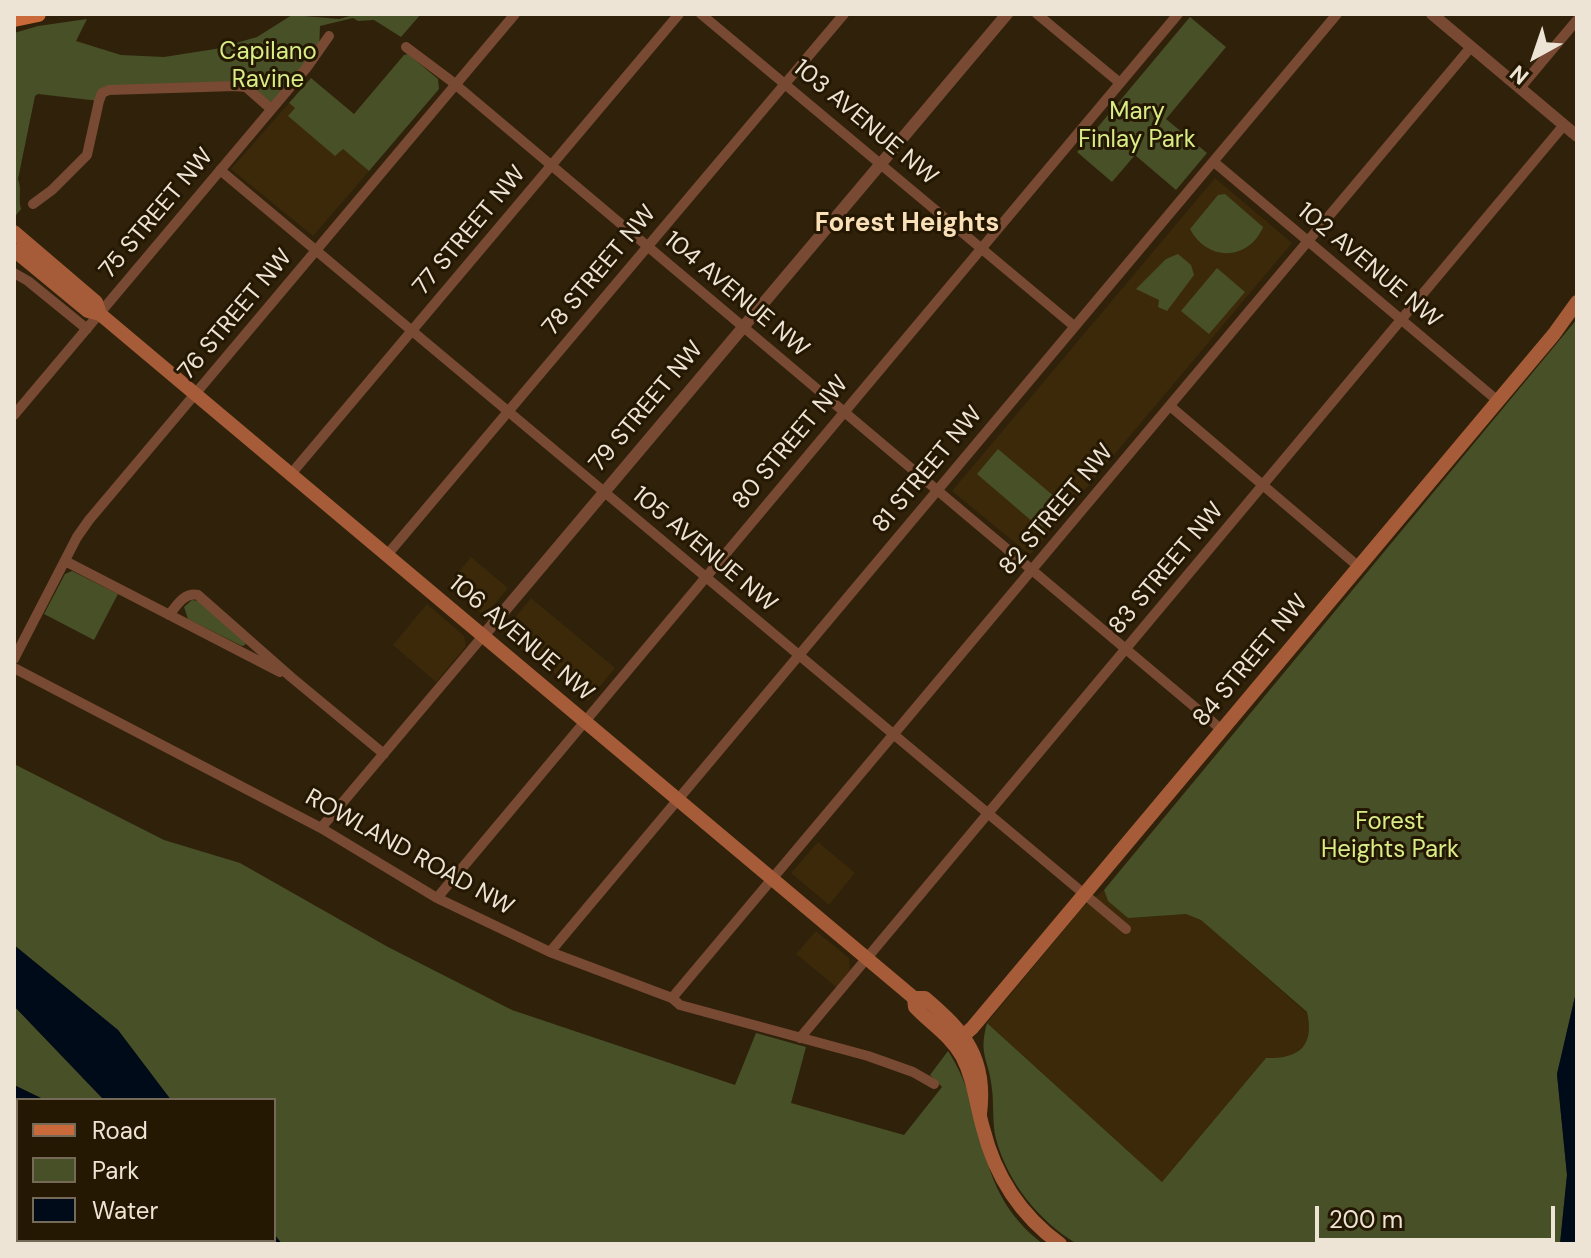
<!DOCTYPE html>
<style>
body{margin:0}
#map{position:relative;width:1591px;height:1258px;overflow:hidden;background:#2f210a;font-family:"DM Sans",sans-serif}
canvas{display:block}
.frame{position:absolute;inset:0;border:16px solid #eee4d6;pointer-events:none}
.legend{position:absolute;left:16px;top:1098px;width:260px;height:144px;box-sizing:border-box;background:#251802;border:2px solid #756a57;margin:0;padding:10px 14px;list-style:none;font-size:24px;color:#eee4d6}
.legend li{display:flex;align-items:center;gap:16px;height:40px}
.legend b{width:40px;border:2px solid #756a57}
.north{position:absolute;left:1495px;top:16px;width:80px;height:80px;-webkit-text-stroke:6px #251802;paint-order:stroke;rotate:220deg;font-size:22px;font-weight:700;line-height:32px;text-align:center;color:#eee4d6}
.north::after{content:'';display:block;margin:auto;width:28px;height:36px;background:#eee4d6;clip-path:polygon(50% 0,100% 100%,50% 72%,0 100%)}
.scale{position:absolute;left:1315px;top:1206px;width:240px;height:36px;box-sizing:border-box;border:4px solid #eee4d6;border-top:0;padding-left:10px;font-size:24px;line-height:28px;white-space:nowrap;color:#eee4d6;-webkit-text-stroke:6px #251802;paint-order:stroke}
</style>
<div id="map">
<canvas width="1591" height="1258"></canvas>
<div class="frame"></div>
<ul class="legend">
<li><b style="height:10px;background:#ca6a3a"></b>Road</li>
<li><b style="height:22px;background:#485028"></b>Park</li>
<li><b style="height:22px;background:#000b1a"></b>Water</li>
</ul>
<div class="north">N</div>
<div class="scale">200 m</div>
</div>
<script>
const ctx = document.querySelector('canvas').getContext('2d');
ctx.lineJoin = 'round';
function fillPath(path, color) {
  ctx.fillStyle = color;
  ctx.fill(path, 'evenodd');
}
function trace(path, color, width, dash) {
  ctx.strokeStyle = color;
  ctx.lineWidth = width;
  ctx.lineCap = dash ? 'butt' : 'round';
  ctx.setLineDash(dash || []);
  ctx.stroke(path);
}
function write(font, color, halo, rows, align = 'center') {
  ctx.font = font + ' "DM Sans",sans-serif';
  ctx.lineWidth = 6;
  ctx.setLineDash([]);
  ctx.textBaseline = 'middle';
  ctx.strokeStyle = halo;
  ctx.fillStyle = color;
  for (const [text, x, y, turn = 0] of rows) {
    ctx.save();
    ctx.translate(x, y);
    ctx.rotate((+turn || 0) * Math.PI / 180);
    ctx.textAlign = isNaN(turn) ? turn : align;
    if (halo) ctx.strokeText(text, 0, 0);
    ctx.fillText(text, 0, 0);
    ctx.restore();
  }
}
fillPath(new Path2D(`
 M289,103L369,171L313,236L231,169Z
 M1215,178L1292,243L1030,555L952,491Z
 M471,557L508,588L489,611L481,613L448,585Z
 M531,598L615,668L588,701L504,631Z
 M427,604L464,636L466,646L436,682L393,645Z
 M818,842L855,873L829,905L791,873Z
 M1104,890L1108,901L1187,914L1201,920L1307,1013L1310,1025L1308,1041L1298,1052L1288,1057L1266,1059L1162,1182L987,1023L1083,907Z
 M816,931L849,958L850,970L836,987L796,954Z`), '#3b290a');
fillPath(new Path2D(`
 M357,14H421L401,37L374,20L358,21L353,18L320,26L319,52L271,109L246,87L109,90L99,101L38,94L35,96L18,179C22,190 18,198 21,209L14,218V33L38,26L87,19L76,41L121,55L164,57L215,49L257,37L292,15L339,19Z
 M1190,17L1226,47L1166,119L1207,153L1176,190L1135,155L1112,182L1077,152Z
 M408,54L438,79L439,89L369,171L343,149L335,156L288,116L295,108L289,103L311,78L354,114L404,55Z
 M1225,194L1263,227C1249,261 1207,262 1190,229L1218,195Z
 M1178,254L1191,265L1194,275L1167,311L1158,307L1159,300L1136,289L1166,259Z
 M1217,268L1245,292L1209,334L1181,311Z
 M1577,319V988L1557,1074L1567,1175L1560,1244H1077C1038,1220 1008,1183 996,1139C992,1123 994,1106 992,1089C989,1059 978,1056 987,1023L1162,1182L1266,1058C1298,1059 1315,1047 1307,1012L1201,920L1186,914L1128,918L1108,901L1104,890Z
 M998,449L1062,503L1041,529L977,474Z
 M72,571L118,594L94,640L44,614L65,574Z
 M192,600L199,601L246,641L245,645L242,646L188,619L184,607Z
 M14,764L164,840L240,863L388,947L512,1010L735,1085L756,1033L806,1047L791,1103L904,1135L942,1087L930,1075L948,1051C992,1118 969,1187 1043,1244H282L274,1234V1100H171L118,1030L14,945Z
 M14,1006L104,1100H45L14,1085Z`), '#485028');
fillPath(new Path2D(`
 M14,945L118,1030L171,1100H104L14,1006Z
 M1577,988V1244H1560L1567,1175L1557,1074Z
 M14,1085L45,1100H18V1240H274V1234L282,1244H14Z`), '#000b1a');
trace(new Path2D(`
 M701,14L1074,326
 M1037,14L1120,83
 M406,47L450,80L1222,730
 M1520,88L1577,20
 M1214,162L1498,401
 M220,170L1126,929
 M33,204L52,190L87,155L99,101L102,93L109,90L235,86L246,87L271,109
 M14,273L28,281L87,329
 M1170,406L1359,567
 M14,415L308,66L329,36
 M291,474L679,14
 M387,555L844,14
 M65,561L280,672
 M169,615C177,605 184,592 198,595L291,677L384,754
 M14,659L77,537L89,520L515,14
 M14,668L321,828L437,898L550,952L672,998L680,1005L868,1056L913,1072L934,1084
 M321,828L483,636
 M437,898L1178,14
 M550,952L1337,14
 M672,998L1471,47
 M800,1038L1564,125`), '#784933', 10);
trace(new Path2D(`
 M1432,14L1577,136
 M483,636L1007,14`), '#784933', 12);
trace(new Path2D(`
 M14,232L96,302L100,314
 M14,250L88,311L100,314L914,998H925C965,1032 987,1058 980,1114
 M914,998L915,1007C931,1024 950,1035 962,1056C974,1079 976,1104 983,1128C995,1176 1020,1215 1060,1244
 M954,1044L972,1028L1554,334L1577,302`), '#a65c38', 14);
trace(new Path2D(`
 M14,19L38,14`), '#ca6a3a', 16);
write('24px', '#d8ed86', '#251802', [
 ["Capilano",268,53],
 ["Ravine",268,81],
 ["Mary",1137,113],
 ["Finlay Park",1137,141],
 ["Forest",1390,823],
 ["Heights Park",1390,851]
]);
write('24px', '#eee4d6', '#251802', [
 ["103 AVENUE NW",865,123,40],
 ["75 STREET NW",157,214,-50],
 ["77 STREET NW",470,231,-50],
 ["102 AVENUE NW",1369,266,40],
 ["78 STREET NW",600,271,-50],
 ["104 AVENUE NW",736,295,40],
 ["76 STREET NW",236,315,-50],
 ["79 STREET NW",647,407,-50],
 ["80 STREET NW",791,443,-50],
 ["81 STREET NW",928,470,-50],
 ["82 STREET NW",1057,510,-50],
 ["105 AVENUE NW",704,550,40],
 ["83 STREET NW",1167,569,-50],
 ["106 AVENUE NW",521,639,40],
 ["84 STREET NW",1251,661,-50],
 ["ROWLAND ROAD NW",409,853,29]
]);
write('bold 26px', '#fae0b8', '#251802', [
 ["Forest Heights",907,224]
]);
</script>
